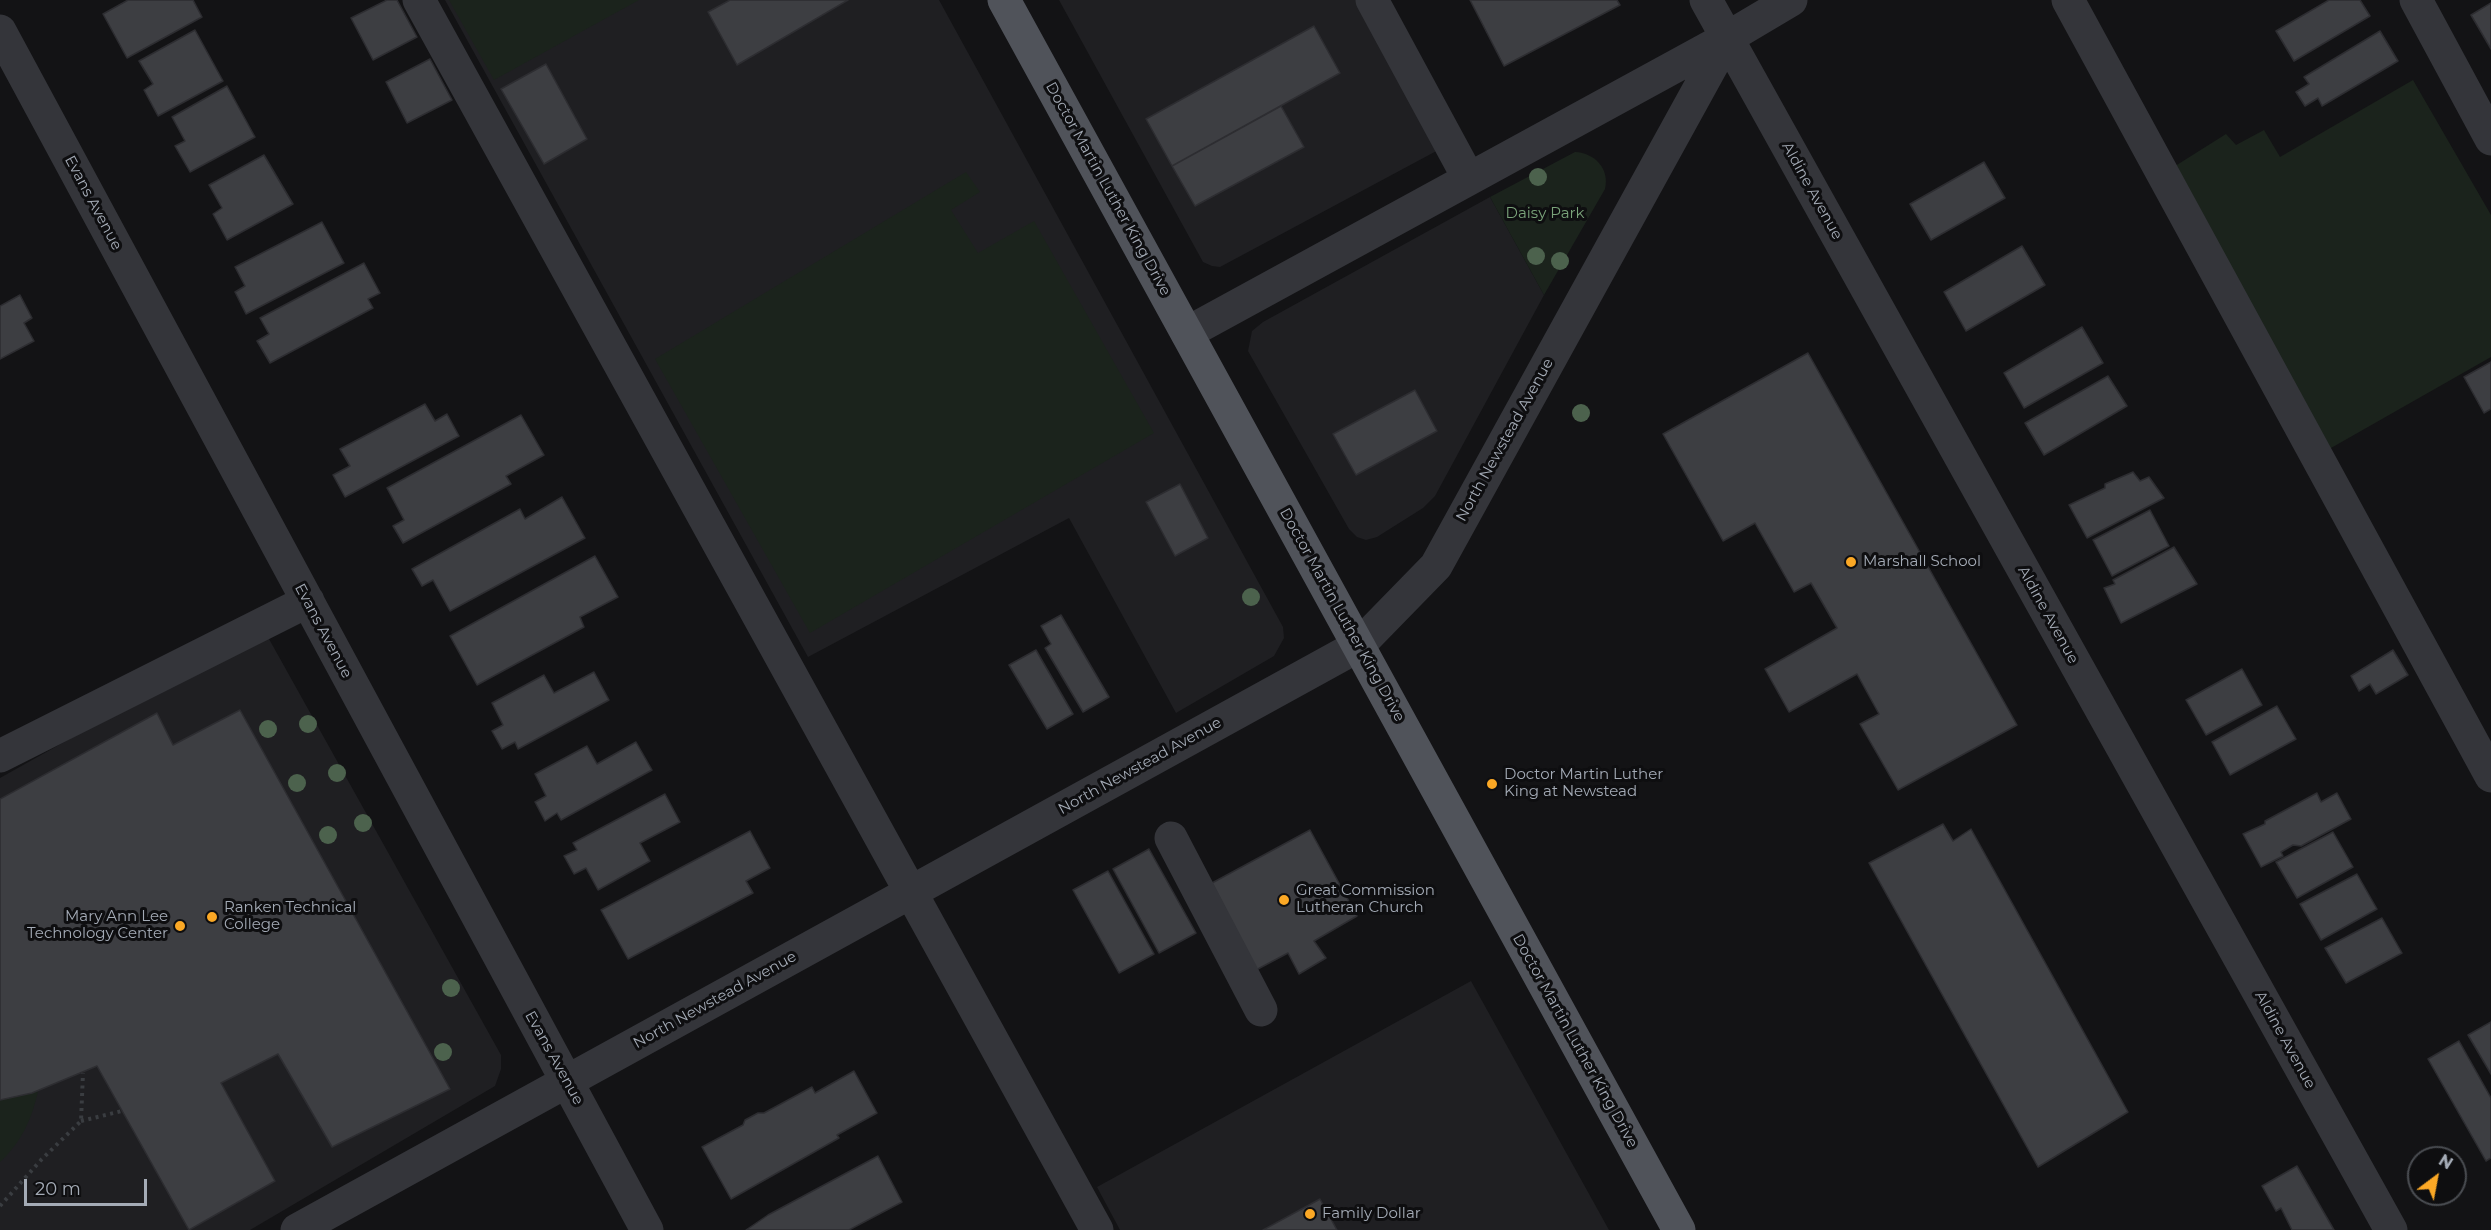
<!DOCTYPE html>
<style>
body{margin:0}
#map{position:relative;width:2491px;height:1230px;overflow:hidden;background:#131315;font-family:Montserrat,sans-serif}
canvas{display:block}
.north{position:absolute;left:2407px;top:1146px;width:60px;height:60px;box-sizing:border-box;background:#0e0e10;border:2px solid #4a4d52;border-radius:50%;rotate:32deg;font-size:16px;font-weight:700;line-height:24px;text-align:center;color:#a4abb6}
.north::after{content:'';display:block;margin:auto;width:21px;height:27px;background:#fba825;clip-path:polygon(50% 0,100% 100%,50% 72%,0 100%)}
.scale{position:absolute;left:24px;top:1179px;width:123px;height:27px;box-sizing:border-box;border:3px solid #a4abb6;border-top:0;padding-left:8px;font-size:18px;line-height:21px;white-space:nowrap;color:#a4abb6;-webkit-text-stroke:4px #0e0e10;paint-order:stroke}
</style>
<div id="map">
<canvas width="2491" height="1230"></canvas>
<div class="north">N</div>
<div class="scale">20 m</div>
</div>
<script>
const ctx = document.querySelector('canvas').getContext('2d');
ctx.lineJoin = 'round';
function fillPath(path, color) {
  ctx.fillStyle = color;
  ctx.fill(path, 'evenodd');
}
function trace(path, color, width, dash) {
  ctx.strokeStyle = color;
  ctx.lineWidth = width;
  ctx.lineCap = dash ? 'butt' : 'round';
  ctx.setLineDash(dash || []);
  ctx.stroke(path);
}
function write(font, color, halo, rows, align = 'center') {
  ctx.font = font + ' Montserrat,sans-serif';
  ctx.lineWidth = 6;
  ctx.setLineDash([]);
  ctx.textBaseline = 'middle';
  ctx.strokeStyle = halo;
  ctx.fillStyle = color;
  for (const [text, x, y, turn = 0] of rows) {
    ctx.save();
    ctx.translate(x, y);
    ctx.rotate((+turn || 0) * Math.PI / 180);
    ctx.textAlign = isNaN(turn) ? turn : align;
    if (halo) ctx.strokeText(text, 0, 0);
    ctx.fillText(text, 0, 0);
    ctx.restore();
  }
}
fillPath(new Path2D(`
 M445,0H939L1283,627L1284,638L1274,656L1176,713L1069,518L808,657Z
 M1059,0H1360L1442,148L1220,267L1212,266L1203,262Z
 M1490,197L1544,295L1435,496L1423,508L1377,537L1366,540L1357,537L1349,529L1248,351L1252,331L1263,322Z
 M264,630L501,1055V1069L495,1086L250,1230H0V778Z
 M1471,981L1609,1230H1120L1097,1187Z`), '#1f1f22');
fillPath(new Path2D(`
 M449,0H639L494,80Z
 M2413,80L2491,215V357L2324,452L2172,168L2226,134L2236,145L2264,130L2280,157Z
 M1575,152C1595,153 1610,169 1605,189L1544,295L1490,197Z
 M966,172L980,192L951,210L978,253L1034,221L1154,433L810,633L655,359Z
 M38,1091C32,1119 21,1143 0,1162V1100Z`), '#1b231c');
const building = new Path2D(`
 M128,0H193L202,17L127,58L103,14Z
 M387,0H397L417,37L373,60L351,18Z
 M730,0H848L737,65L708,12Z
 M1470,0H1617L1620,5L1504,66Z
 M2329,0H2360L2370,16L2294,61L2276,31Z
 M2491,3V49L2471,15Z
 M1314,26L1340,73L1172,166L1146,119Z
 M195,30L223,81L158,116L144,90L153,84L139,61Z
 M2380,31L2398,61L2322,106L2318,98L2305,106L2296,92L2309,84L2304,77Z
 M430,59L452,100L407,123L386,82Z
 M546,64L587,139L544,164L501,89Z
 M227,86L255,137L190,172L175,146L185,141L172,117Z
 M1281,106L1304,147L1195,206L1172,166Z
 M264,155L293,204L227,240L213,214L222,208L209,185Z
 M1984,162L2005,198L1931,240L1910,204Z
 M322,222L344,263L246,314L235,292L245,286L235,267Z
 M2022,246L2045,285L1966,331L1944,292Z
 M364,263L380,293L368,299L373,308L270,363L257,341L269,334L260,318Z
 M20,295L32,318L24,323L34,341L0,359V306Z
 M2082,327L2103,363L2024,408L2004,373Z
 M1808,353L2017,725L1898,790L1860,724L1879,714L1857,674L1789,712L1765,669L1837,628L1811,583L1794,592L1755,523L1723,541L1663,434Z
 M2491,362V409L2484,413L2464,377Z
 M2108,376L2127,406L2044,455L2025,423Z
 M1415,390L1437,431L1356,475L1333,434Z
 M425,404L435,421L447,414L459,436L345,497L333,475L350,466L340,449Z
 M521,415L544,455L506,476L511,484L403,543L393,526L404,520L387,488Z
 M2133,472L2140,481L2149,477L2164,498L2087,538L2069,505L2105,488V484Z
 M1180,484L1208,538L1175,556L1146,502Z
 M562,497L585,538L450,611L433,580L422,586L412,569L520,509L525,519Z
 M2150,510L2169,546L2112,576L2093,540Z
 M2174,547L2197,584L2121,623L2104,588L2115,584L2113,580Z
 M595,556L618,597L580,617L584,627L477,685L450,636Z
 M1061,615L1109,697L1083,712L1045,648L1051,644L1041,626Z
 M1036,650L1073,714L1047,729L1009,665Z
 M2393,650L2408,675L2376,694L2370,684L2359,691L2351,676Z
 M2242,669L2262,705L2206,735L2186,700Z
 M594,672L609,700L518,749L515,742L502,749L492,731L503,725L492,703L544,675L554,693Z
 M2277,706L2296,739L2230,775L2212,742Z
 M240,710L450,1089L332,1147L278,1054L221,1083L275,1181L189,1230L97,1066L32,1093L0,1100V799L157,713L173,745Z
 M636,742L652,770L561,820L557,813L545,821L535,802L546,796L535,774L587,746L597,764Z
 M2317,793L2321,802L2337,793L2351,819L2301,846L2293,845L2281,852L2283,856L2261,867L2243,834L2265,824V821Z
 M665,794L680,822L640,843L650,861L598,890L586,868L574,874L564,856L577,850L573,843Z
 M1943,824L1953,841L1971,829L2128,1112L2038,1167L1869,863Z
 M1310,830L1357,916L1314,941L1326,958L1299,974L1288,953L1256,970L1212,883Z
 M750,831L770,868L746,881L753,893L628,959L601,910Z
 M2333,832L2353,867L2297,898L2276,862Z
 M1149,849L1196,933L1159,953L1113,869Z
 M1108,871L1154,954L1119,973L1073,890Z
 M2357,874L2377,909L2321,940L2300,904Z
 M2382,918L2402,953L2346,983L2325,948Z
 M2491,1022V1074L2468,1035Z
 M2459,1041L2491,1098V1158L2486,1161L2428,1059Z
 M854,1071L877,1113L837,1135L839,1138L731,1199L702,1147L743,1125L745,1120L758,1113H764L812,1087L815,1093Z
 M878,1156L902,1202L849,1230H746L768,1215Z
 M2297,1166L2334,1230H2292L2281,1208L2276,1211L2262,1186Z
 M1320,1199L1337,1230H1263Z`);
fillPath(building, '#3d3e42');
trace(building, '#2d2d31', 1.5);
trace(new Path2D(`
 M81,1121L122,1111
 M0,1206L41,1160L81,1121L83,1073`), '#3a3d41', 4, [3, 4.5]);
trace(new Path2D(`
 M419,0L1097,1230
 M1372,0L1469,179
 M1706,0L2391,1230
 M2068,0L2491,776
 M2416,0L2491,139
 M0,31L647,1230
 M1187,333L1727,38L1791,0
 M0,756L308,601
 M1171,838L1261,1010
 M297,1230L1358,646L1436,566L1727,38`), '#34353a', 33);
trace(new Path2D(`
 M1004,0L1679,1230`), '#50535a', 33);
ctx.fillStyle = '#4c624d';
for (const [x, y] of [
 [1538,177],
 [1536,256],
 [1560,261],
 [1581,413],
 [1251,597],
 [308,724],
 [268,729],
 [337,773],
 [297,783],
 [363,823],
 [328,835],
 [451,988],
 [443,1052]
]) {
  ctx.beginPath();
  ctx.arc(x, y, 9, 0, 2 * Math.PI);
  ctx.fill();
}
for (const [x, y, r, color] of [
 [1851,562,6,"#fba825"],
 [1492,784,6,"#fba825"],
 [1284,900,6,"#fba825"],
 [212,917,6,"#fba825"],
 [180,926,6,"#fba825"],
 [1310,1214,6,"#fba825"]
]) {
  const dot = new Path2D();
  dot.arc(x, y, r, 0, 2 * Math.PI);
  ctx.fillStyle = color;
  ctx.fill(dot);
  trace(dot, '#0e0e10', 2);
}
write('15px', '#a4abb6', '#0e0e10', [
 ["Doctor Martin Luther King Drive",1108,189,61],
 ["Aldine Avenue",1812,191,61],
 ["Evans Avenue",93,203,62],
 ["North Newstead Avenue",1505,440,-61],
 ["Doctor Martin Luther King Drive",1342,615,61],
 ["Aldine Avenue",2048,615,61],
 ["Evans Avenue",323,631,62],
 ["North Newstead Avenue",1140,766,-29],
 ["North Newstead Avenue",715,1000,-29],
 ["Aldine Avenue",2285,1040,61],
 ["Doctor Martin Luther King Drive",1575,1041,61],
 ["Evans Avenue",554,1058,61]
]);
write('15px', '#7aa37a', '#0e0e10', [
 ["Daisy Park",1545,214]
]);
write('15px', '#a4abb6', '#0e0e10', [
 ["Marshall School",1863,562],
 ["Doctor Martin Luther",1504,775],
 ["King at Newstead",1504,792],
 ["Great Commission",1296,891],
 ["Lutheran Church",1296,908],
 ["Ranken Technical",224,908],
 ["College",224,925],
 ["Mary Ann Lee",168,917,"right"],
 ["Technology Center",168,934,"right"],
 ["Family Dollar",1322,1214]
], 'left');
</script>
